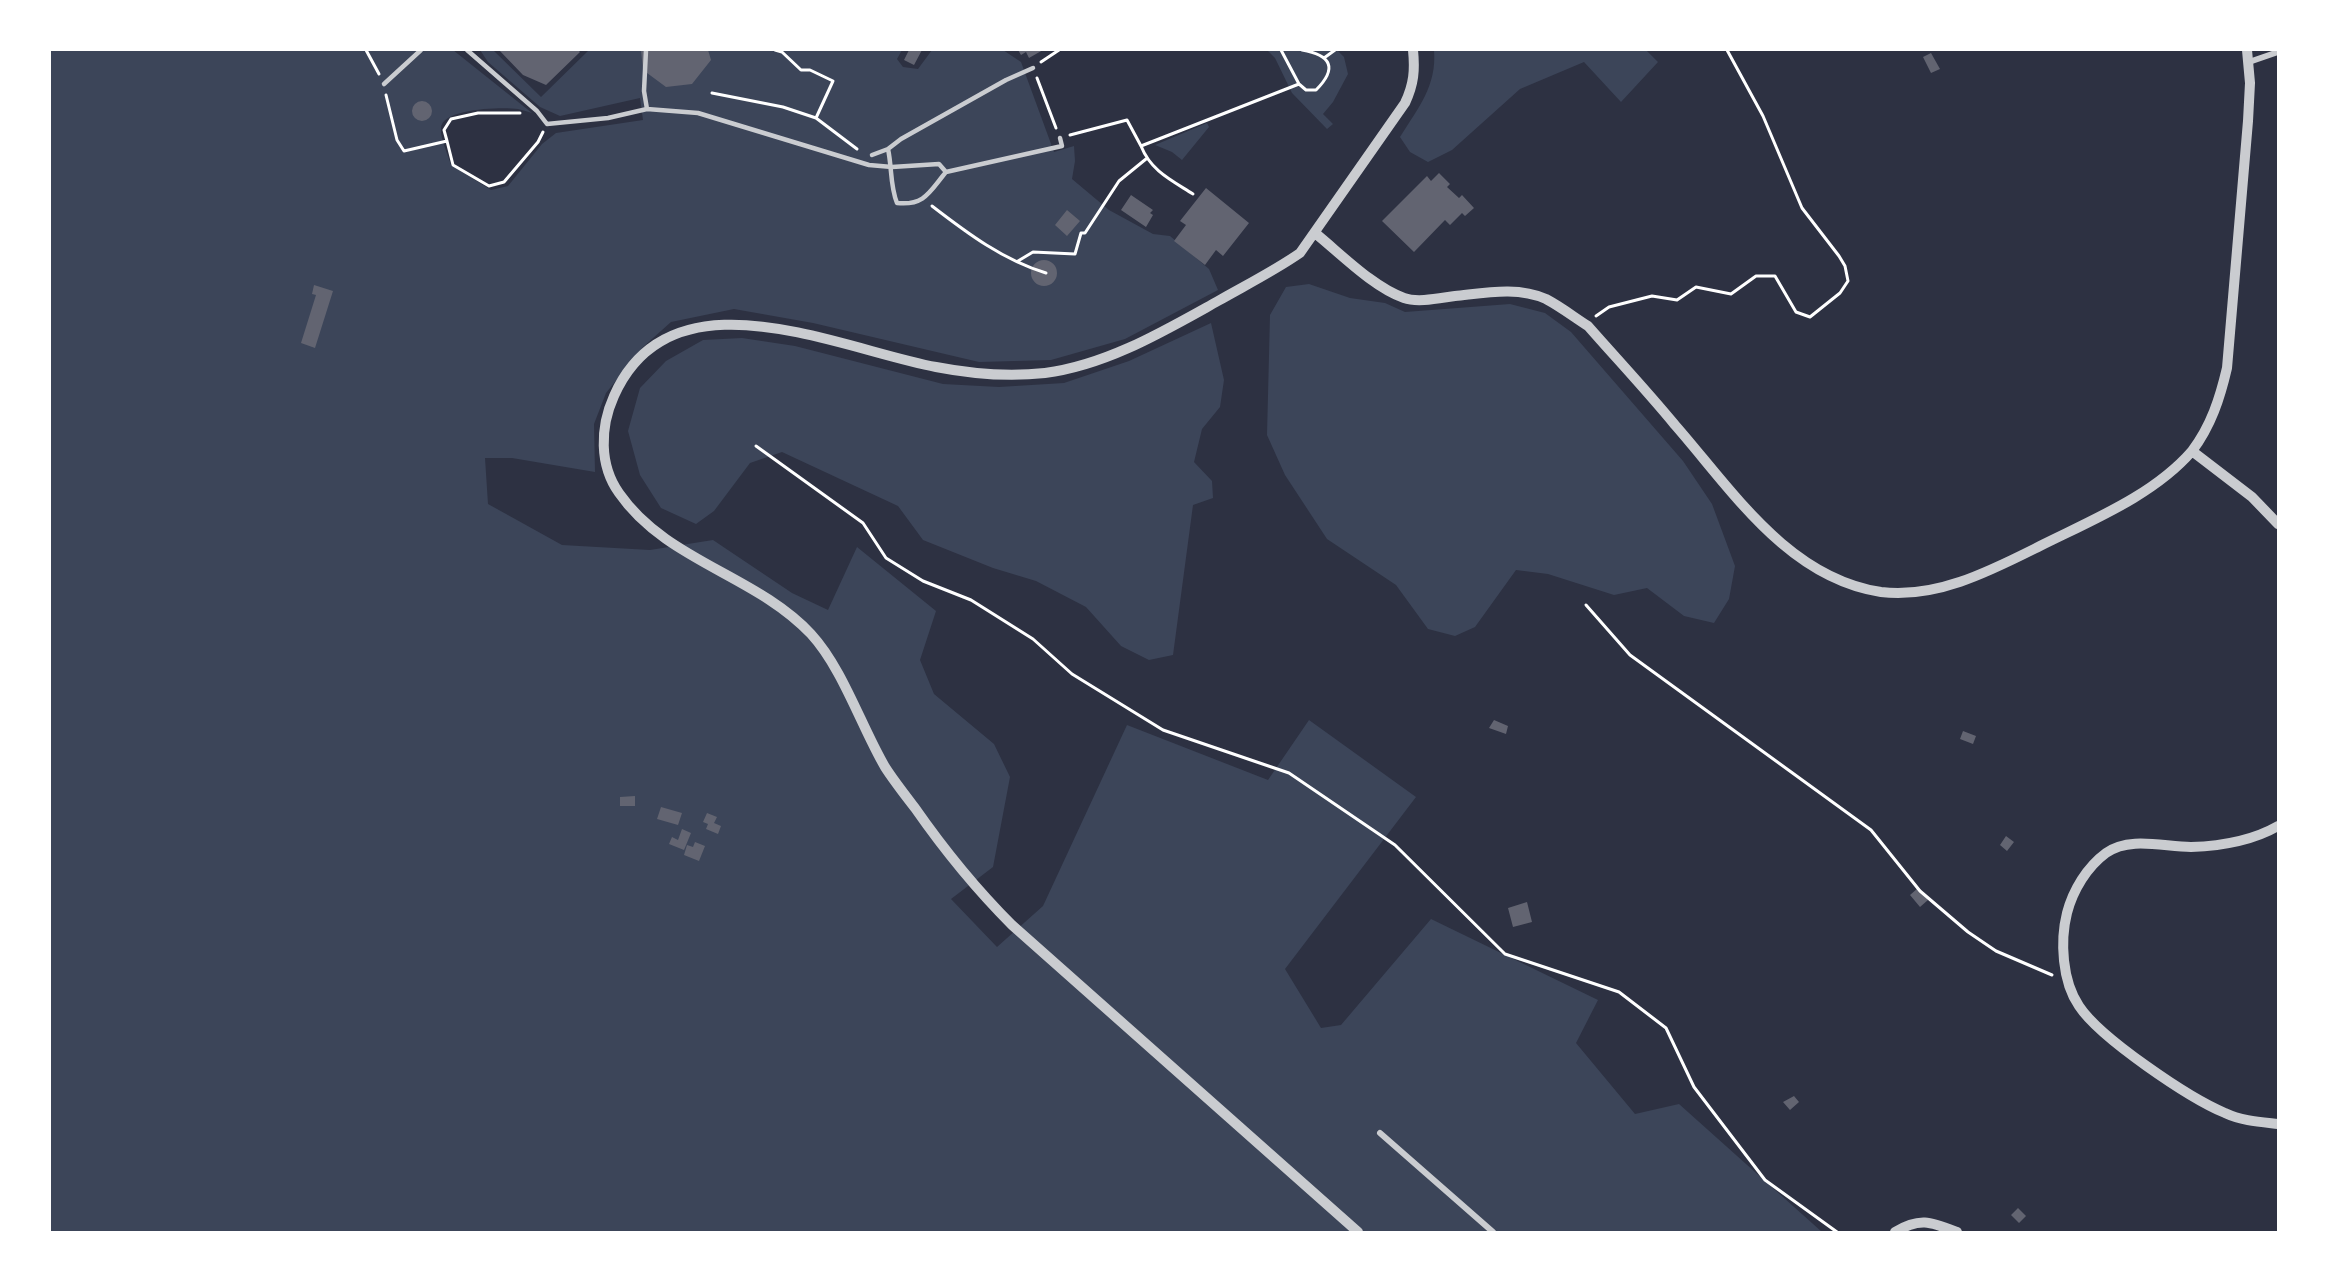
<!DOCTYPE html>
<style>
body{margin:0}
#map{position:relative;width:2328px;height:1282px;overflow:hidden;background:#2d3142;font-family:Rubik,sans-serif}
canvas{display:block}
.frame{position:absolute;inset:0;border:51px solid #fff;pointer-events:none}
</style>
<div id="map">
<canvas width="2328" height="1282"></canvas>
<div class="frame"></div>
</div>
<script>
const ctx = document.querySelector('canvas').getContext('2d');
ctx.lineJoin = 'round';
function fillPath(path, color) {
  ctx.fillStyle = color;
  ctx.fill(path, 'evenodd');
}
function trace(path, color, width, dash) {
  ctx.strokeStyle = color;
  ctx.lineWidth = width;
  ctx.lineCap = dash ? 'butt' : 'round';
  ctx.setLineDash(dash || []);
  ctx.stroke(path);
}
fillPath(new Path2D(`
 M50,50H453L532,113C528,112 523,110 518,109C503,107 442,108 441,128C440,139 448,154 451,165L491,190L508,186L542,144L556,133L643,120L640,98L560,116L540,107L488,62L480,50H493L541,97L589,50H902L897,59L903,67L918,69L932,50H1003L1021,62L1054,152L1074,146L1075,161L1072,179L1109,210L1153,234L1170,236L1209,269L1218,290L1125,339L1051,360L979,362L813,323L734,309L671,322L643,347L606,393L594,424L595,472L512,458H485L488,504L562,545L650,550L713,540L792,593L828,610L857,547L936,611L920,660L934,694L994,744L1010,777L993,867L951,899L997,947L1043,906L1127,725L1268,780L1309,720L1416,797L1285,969L1321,1028L1341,1025L1431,919L1598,1000L1576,1043L1635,1114L1679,1104L1822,1232H50Z
 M1267,50H1337L1344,57L1348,74L1333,102L1323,114L1333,124L1327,129L1292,93L1275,58Z
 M1434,50H1646L1658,62L1621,102L1584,62L1520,89L1452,150L1428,162L1410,152L1400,137C1418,108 1437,86 1434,50Z
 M1207,123L1209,127L1182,160L1172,152L1155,145Z
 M1309,284L1350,298L1385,303L1405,312L1510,304L1545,313L1571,332L1683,461L1712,504L1735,566L1729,599L1714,623L1684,616L1647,588L1614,595L1548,574L1516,570L1475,627L1455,636L1428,629L1396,585L1327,539L1285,475L1267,435L1270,315L1286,287Z
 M1211,323L1224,380L1220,407L1202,429L1194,462L1212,481L1213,498L1193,505L1173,655L1149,660L1121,646L1086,607L1036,581L993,568L923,540L898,506L782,452L750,463L714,511L696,524L661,508L640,475L628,431L640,388L666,361L703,340L742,338L795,346L943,384L999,387L1064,383L1129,361Z`), '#3c4559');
fillPath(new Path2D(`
 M499,50H578L580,52L546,85L523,75Z
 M641,50H708L711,60L692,84L666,87L643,70Z
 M909,50H922L914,65L904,60Z
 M1018,50H1043L1029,58L1026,52L1021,55Z
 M1931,53L1940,69L1931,73L1923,57Z
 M412 111a10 10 0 1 1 20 0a10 10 0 1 1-20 0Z
 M1439,173L1450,184L1447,187L1459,198L1462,195L1474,208L1465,216L1462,213L1450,225L1445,220L1414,252L1382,221L1427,176L1431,181Z
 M1206,188L1249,223L1223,256L1216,250L1205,265L1174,241L1186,225L1180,221Z
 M1131,195L1153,210L1150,213L1153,215L1146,227L1121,210Z
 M1067,210L1080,221L1067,236L1055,225Z
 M1031 273a13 13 0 1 1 26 0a13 13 0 1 1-26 0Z
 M314,285L333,291L315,348L301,343L316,295L312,294Z
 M1494,720L1508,726L1506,734L1489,728Z
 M1963,731L1976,736L1973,744L1960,739Z
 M635,796V806H620V797Z
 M661,807L682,813L678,825L657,819Z
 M707,813L717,817L714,823L721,826L718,834L706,829L708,824L703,822Z
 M682,829L691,833L684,850L669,844L672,837L678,840Z
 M2006,836L2014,842L2007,851L2000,845Z
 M695,842L705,846L699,861L684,855L687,845L693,847Z
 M1918,888L1928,900L1920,907L1910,895Z
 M1527,902L1532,922L1513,927L1508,908Z
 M1794,1096L1799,1102L1790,1110L1783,1102Z
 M2018,1208L2026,1216L2019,1223L2011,1215Z`), '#626471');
trace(new Path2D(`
 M366,50L379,74
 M775,50L782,52L801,70H810L833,81L816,118
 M1281,50L1299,84L1306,90H1316C1338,68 1331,55 1302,50
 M1324,58L1335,50
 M1041,62L1059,50
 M1037,78L1056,128
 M712,93L783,107L816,118L857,149
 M386,95L397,140L404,151L447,141L444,130L451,119L478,113H520
 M1070,135L1127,120L1141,146
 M447,141L453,165L489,186L504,182L538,142L543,132
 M1193,194C1171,180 1151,171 1141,146L1299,84
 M932,206C967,233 1003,260 1046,273
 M1018,261L1033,252L1075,254L1081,233H1085L1119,181L1146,159
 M1596,316L1609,307L1652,296L1677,300L1696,287L1731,294L1756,276H1775L1796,312L1810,317L1840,293L1848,281L1845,266L1839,256L1802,208L1763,116L1727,50
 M756,446L863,523L886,558L923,581L971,600L1033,639L1072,674L1163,730L1289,773L1395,845L1505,954L1619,992L1666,1028L1694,1087L1765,1180L1837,1232
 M1586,605L1630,655L1871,830L1920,891L1968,932L1996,951L2052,975`), '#fff', 3);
trace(new Path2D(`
 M467,50L537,111L547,124L608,118L647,109L698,113L869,165L892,167L939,164L946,172L1062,146L1060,138
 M646,50L644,91L647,109
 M384,84L421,50
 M888,149C892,167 890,186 897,203C925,206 930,191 946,172
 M872,155L888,149L901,139L1006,80L1033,68`), '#caccd0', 4.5);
trace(new Path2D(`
 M2249,62L2278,52
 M1380,1133L1493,1232`), '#caccd0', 6);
trace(new Path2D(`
 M1315,233C1341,254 1373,287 1404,298C1418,303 1440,298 1455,296C1484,293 1518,286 1546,299C1561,307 1574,317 1588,326C1617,359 1647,391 1675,425C1732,490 1788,578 1881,592C1937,599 1992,570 2040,546C2092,520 2154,495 2192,451L2252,497L2278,524
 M2192,451C2211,426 2220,398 2227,368L2248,121L2250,83L2247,50
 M2278,826C2252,841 2221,846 2191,847C2164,847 2130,836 2106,853C2087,867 2073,890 2067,913C2060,941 2062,981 2079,1006C2100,1038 2189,1098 2225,1113C2242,1121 2260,1122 2278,1124
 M1358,1232L1012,925C976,889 945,851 915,808C905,795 894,781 885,767C861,726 843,669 811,634C756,575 666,561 619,493C599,465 600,427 614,396C671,267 839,349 936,367C972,374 1009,377 1045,373C1107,365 1164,331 1218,301C1246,285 1274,271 1300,253L1405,103C1414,84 1415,70 1413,50
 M1895,1232C1920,1217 1931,1222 1957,1232`), '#caccd0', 10);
</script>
